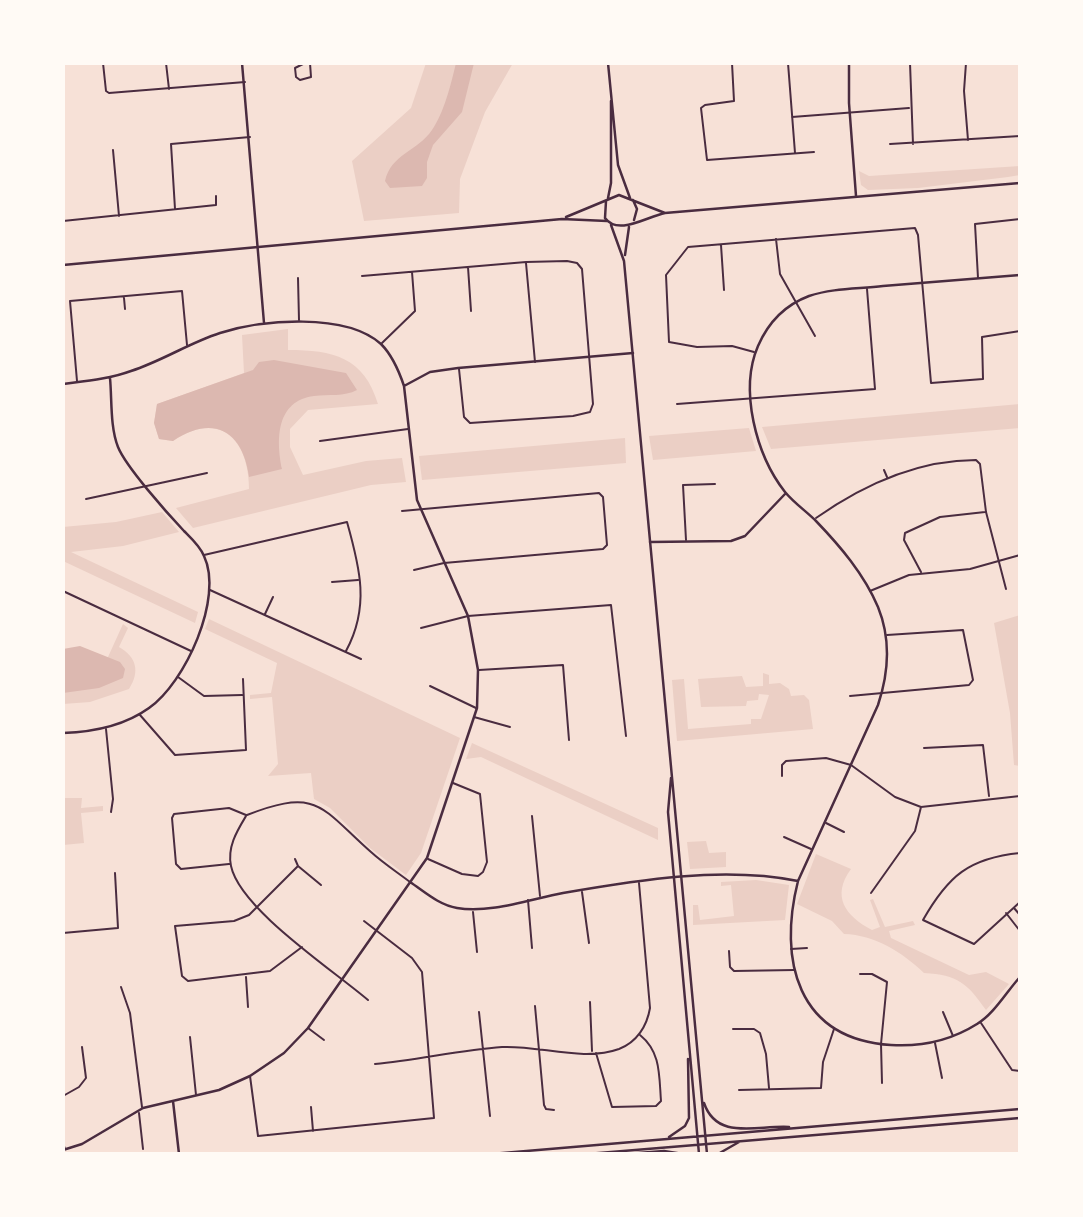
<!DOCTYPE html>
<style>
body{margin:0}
#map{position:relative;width:1083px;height:1217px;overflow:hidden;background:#f7e1d7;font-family:"Nunito Sans",sans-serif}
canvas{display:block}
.frame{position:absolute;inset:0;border:65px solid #fffaf5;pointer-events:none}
</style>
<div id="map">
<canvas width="1083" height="1217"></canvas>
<div class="frame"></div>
</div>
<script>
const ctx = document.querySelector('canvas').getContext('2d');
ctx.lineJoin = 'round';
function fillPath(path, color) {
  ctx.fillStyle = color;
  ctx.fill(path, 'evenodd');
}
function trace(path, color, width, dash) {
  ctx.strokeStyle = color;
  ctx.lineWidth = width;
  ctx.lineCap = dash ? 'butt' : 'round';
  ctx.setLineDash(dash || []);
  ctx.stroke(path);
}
fillPath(new Path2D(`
 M426,63H513L485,112L460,179L459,213L364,221L352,161L411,108Z
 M1020,166V175L1008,177L918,188L868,190L861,185L859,171L869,176Z
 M288,329V350C333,350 364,357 378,404L308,410L290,429V447L303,475L366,461L402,458L406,482L371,485L193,528L176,508L249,489C249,440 220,409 173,441L159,439L154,423L157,404L244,373L242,335Z
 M1020,404V428L771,449L762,427Z
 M749,428L756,451L653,460L649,436Z
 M625,438L626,463L422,480L419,456Z
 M162,512L179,532L123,546L71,552L198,612L195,623L63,561V527L116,522Z
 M1020,615V766L1014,765L1010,713L994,623Z
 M209,619L460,738L421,853L406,875L370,848L330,808L314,799L311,773L268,776L278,764L272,697L250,699V695L271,693L277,663L205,629Z
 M123,624L128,628L119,647C137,657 140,672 129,689L90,702L63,704V682L111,676L108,657Z
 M763,673L769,675V684L780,683L789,689L791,696L804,695L809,700L813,729L677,741L672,680L684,679L688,729L751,724V719H761L769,695L759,694L758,700L747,701L746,706L701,707L698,679L742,676L746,687L763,686Z
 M472,743L658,828V840L481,757L466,759Z
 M63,798H82L81,808L103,806V811L81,813L84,843L63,845Z
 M706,841L709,853L726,852V867L690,869L687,842Z
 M816,854L851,869C831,896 845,916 872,930L880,927L870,900L873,899L885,927L913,921L915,925L889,931L891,938L969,975L986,972L1009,984L986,1010C967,983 958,975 924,973C902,952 875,935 844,934L832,921L797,904Z
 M756,880L789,885L785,920L693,925V905H698L700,920L734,916L731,885L721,886V882Z`), '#ebcfc5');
fillPath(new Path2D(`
 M456,63H474L462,112L433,145L427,162V178L422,186L390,188L385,181C391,154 418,151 432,130C444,113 451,84 456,63Z
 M274,360L346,373L357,390C344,397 329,394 314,396C276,401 276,439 282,469L249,477C243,431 213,414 173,441L159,439L154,423L157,404L253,370L259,362Z
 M80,646L120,662L125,669L123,678L99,688L63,693V649Z`), '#dcb8b0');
trace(new Path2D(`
 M103,63L106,91L109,93L245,82
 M166,63L169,89
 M305,63L295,68L296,77L300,80L311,77L310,63
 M732,63L734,101L705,105L701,108L707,160L814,152
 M788,63L795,153
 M910,63L913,144
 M966,63L964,91L968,140
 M1020,80V97
 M792,117L909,108
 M890,144L1020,136
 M113,150L119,216
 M175,209L171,144L250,137
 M63,221L216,205V196
 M776,239L780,274L815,336
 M721,245L724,290
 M526,263L535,362
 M468,267L471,311
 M362,276L526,262L567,261L577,263L582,269L593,404L590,412L573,416L470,423L464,417L459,369
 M298,278L299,320
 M978,278L975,224L1020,219
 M124,298L125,309
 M382,343L415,311L412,272
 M754,352L732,346L697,347L669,342L666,275L688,247L915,228L918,235L931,383L983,379L982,337L1020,331
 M77,381L70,301L182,291L187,345
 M677,404L875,389L867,289
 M320,441L408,429
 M884,470L887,477
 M86,499L207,473
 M402,511L599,493L603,497L607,545L603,549L444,563L414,570
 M816,518C863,485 918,460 976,460L980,464L986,512L1006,589
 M686,540L683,485L715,484
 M204,555L347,522C360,568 370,607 346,651
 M921,572L904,540L905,533L940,517L985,512
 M332,582L358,580
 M210,590L361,659
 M63,591L191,651
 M870,591L909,575L970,569L1020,555
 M265,614L273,597
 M421,628L468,616L611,605L626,736
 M479,670L563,665L569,740
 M178,677L204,696L242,695
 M430,686L476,708
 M850,696L969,685L973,680L963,630L887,635
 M140,715L175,755L246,750L243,679
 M474,717L510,727
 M106,729L113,799L111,812
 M924,748L983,745L989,796
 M782,776V765L786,761L826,758L851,765L895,797L921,807L1020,796
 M247,815C319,787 321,808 371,852C383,863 397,872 410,882
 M246,816C237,831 227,847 231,866C240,909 333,970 368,1000
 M532,816L540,896
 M826,823L844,832
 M784,837L811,849
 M1020,853C969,858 948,876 923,920L974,944L1020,902
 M295,859L298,866L321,885
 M428,859L462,874L478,876L483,872L487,862L480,794L453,783
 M229,864L181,869L176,864L172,818L174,814L229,808L246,815
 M298,866L249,915L234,921L175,926L182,976L188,981L270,971L302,947
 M582,892L589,943
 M871,893L915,831L921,807
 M528,900L532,948
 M1014,908L1020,915
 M473,912L477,952
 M1006,913L1020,931
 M63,933L118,928L115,873
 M791,949L807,948
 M729,951L730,967L734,971L794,970
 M860,974H872L887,982L881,1044L882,1083
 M246,977L248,1007
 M121,987L130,1013L142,1107
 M63,989H64
 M590,1002L592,1051
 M535,1006L544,1105L546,1109L554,1110
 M479,1012L490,1116
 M943,1012L953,1036
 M981,1023L1012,1070L1020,1071
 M308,1028L324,1040
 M733,1029H754L760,1033L766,1054L769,1088
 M190,1037L196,1095
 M935,1043L942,1078
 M596,1053L612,1107L656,1106L661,1101C659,1075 661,1052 640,1035
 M375,1064C418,1060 460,1050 502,1047C539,1045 583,1062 619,1049C637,1042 647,1026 650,1008L639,883
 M250,1076L258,1136L434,1118L422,972L412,958L364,921
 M739,1090L821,1088L823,1062L834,1029
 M63,1096L79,1087L86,1078L82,1047
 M311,1107L313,1131
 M139,1113L143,1149
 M63,1143L65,1149`), '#4a2c40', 2);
trace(new Path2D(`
 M242,63L264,323
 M849,63V103L856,196
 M1020,275C974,279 928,282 883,286C858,289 833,288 809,296C785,305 768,323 758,346C739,390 756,455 785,492C794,503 806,511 816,521C840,546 864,574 878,607C891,639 889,672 878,705L798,881C778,960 797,1039 891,1045C923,1047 950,1041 977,1024C994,1014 1007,991 1020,977
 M63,384C86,381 109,379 131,371C162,361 189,343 220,333C262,320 345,312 381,344C392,355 399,371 404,386L417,500L468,616L478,670L477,708L427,858L308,1028L284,1053L250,1076L219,1090L143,1108L82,1144L63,1150
 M404,386L430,372L458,368L633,353
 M650,542L731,541L745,536L785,494
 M63,733C93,732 124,726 149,708C185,683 224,598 204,556C200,546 191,538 184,531C168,514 126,467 118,447C110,427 112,399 110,378
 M410,882C425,892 439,905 457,908C489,914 531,899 563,893C638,880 723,866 798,881
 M173,1101L179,1154`), '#4a2c40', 2.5);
trace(new Path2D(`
 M608,63L618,165L630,198
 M608,198L611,183V101
 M633,200L637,209L634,220
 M606,201L605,218C618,236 646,217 665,213L1020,183
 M566,217L619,195L665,213
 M611,225L624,261L707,1154
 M625,255L629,227
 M63,265L562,219L607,221
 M671,778L668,812L699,1154
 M704,1103C717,1141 757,1125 789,1127
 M669,1137L685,1126L689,1118L688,1059
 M491,1154L1020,1109
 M587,1154L1020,1118
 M625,1154L664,1151L683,1154
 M718,1154L739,1142`), '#4a2c40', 2.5);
</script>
